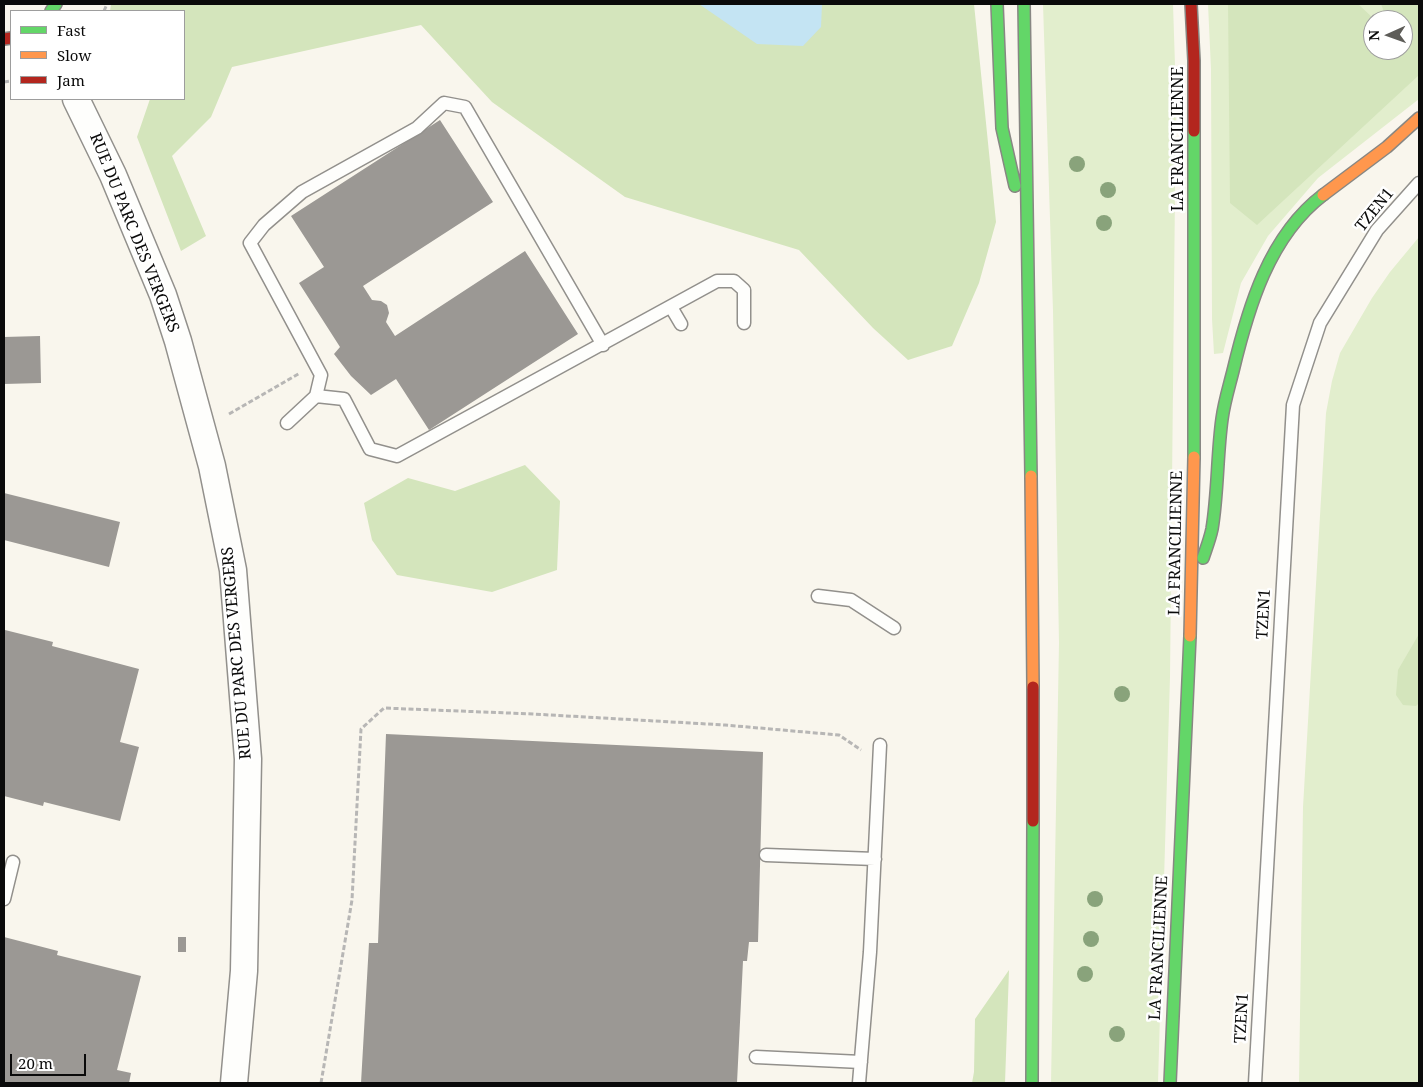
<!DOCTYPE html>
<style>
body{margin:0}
#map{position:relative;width:1423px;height:1087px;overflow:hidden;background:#f9f6ed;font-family:"Noto Serif",serif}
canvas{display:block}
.frame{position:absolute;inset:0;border:5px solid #0a0a0a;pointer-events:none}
.legend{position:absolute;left:10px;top:10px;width:175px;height:90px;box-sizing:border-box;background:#fff;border:1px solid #9d9d9d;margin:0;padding:6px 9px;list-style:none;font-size:15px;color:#0a0a0a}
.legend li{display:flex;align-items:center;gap:10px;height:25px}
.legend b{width:25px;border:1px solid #9d9d9d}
.north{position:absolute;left:1363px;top:10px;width:50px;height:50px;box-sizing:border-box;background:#fff;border:1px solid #9d9d9d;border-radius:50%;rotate:268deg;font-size:14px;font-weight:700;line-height:20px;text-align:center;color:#0a0a0a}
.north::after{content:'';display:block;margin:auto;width:18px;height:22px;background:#5e5d59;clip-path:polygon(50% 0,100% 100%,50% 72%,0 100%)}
.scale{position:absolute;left:10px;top:1054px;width:76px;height:22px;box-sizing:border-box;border:2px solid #0a0a0a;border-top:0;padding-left:6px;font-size:15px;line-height:18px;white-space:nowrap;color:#0a0a0a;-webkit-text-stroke:4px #fff;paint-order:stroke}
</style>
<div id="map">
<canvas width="1423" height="1087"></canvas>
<div class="frame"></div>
<ul class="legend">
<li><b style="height:6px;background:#63d668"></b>Fast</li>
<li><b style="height:6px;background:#ff974d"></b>Slow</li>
<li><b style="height:6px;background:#b3261e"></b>Jam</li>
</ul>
<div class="north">N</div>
<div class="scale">20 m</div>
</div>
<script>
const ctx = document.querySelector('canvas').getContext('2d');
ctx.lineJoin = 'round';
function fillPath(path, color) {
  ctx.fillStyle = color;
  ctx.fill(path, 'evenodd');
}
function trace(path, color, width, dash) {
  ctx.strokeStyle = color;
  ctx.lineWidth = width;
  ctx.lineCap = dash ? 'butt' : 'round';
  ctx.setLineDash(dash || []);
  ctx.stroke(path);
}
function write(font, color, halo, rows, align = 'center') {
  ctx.font = font + ' "Noto Serif",serif';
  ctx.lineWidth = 5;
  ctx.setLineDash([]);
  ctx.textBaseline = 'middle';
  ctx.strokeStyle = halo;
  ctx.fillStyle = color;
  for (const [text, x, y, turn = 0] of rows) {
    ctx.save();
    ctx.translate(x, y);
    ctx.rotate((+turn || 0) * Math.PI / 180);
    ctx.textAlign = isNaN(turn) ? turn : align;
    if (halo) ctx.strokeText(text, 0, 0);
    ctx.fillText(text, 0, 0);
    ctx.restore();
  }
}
fillPath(new Path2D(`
 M1043,4H1173L1176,96L1170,677L1158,1083H1051L1059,643L1053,311Z
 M1208,4H1419V99L1318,178L1268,236L1241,283L1223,353L1214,354L1212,319L1211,69ZM1373,20H1403V50H1373Z
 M1419,237V1083H1299L1303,807L1326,413L1332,381L1340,353L1372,298L1390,272Z`), '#e2eecd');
fillPath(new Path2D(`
 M111,4H974L996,222L979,283L952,346L908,360L873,328L799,250L625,197L492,102L421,25L232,67L211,117L172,156L206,236L181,251L137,137L150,99H184V11H110Z
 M1228,4H1358L1374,19L1386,17L1381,4H1419V75L1257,225L1230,203ZM1373,20H1403V50H1373Z
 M525,465L560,501L557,570L492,592L397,575L372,540L364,503L408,478L455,491Z
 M1419,634V703L1416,706L1403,705L1396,695L1398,670Z
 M1009,970L1005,1083H972L974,1072L975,1019Z`), '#d4e5bc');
fillPath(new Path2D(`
 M699,4H822L821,27L803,46L757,44Z`), '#c4e4f3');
fillPath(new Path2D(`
 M440,120L493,202L363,286L372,300L381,301L387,305L389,313L386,322L395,336L525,251L578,334L429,430L396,379L371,395L351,376L334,354L340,347L299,283L324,267L291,216Z
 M40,336L41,383L4,384V337Z
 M4,493L120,522L109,567L4,540Z
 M5,630L53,642L52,646L139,669L120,742L139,747L120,821L44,802L43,806L4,796Z
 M386,734L763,752L758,942H749L747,961H743L737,1083H361L369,943H378Z
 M4,937L58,951L57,955L141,976L117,1070L131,1073L129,1083H4Z
 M178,937H186V952H178Z`), '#9b9894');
const lane = new Path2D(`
 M671,307L681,324
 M316,396L344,399L370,449L397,456L717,281H734L744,290V323
 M287,423L316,396L321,375L250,243L264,225L302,192L417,128L444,103L465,107L603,345
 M818,596L851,600L894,628
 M766,855L875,859
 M4,899L13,862
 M756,1057L861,1062
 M859,1083L870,952L880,745
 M1255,1083L1293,405L1320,323L1377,230L1419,183`);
const street = new Path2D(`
 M76,99L113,175L163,295L178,341L212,466L233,570L248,759L244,971L234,1083`);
const fast = new Path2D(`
 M997,4L1002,128L1015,186
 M1024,4L1031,476
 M51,11L56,4
 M1194,131V457
 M1203,558C1206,549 1210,539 1212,529C1218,493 1217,455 1222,419C1224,403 1229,387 1233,371C1248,308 1269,236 1323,195
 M1032,1083L1033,821
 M1170,1083L1190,636`);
const slow = new Path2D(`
 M1323,195L1387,147L1419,118
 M1031,476L1033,687
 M1190,636L1194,457`);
const jam = new Path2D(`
 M1191,4L1194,61V131
 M4,39L11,38
 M1033,821V687`);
trace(lane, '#92908c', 15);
trace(street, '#92908c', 29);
trace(fast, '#888783', 14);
trace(slow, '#888783', 14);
trace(jam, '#888783', 14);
trace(new Path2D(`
 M104,11L107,4
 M4,82L11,81
 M229,414L300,373
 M321,1083L352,900L361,729L384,708L533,714L725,725L839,735L861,750`), '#b7b6b5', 3, [5, 2.5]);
trace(lane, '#fefefc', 12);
trace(street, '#fefefc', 26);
trace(fast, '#63d668', 11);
trace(slow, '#ff974d', 11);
trace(jam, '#b3261e', 11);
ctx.fillStyle = '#89a37b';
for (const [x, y] of [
 [1077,164],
 [1108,190],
 [1104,223],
 [1122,694],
 [1095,899],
 [1091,939],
 [1085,974],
 [1117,1034]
]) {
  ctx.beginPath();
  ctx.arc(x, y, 8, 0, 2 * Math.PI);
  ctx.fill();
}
write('16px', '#0a0a0a', '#fff', [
 ["LA FRANCILIENNE",1178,139,-90],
 ["TZEN1",1375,210,-51],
 ["RUE DU PARC DES VERGERS",134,233,68],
 ["LA FRANCILIENNE",1176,543,-89],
 ["TZEN1",1264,614,-87],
 ["RUE DU PARC DES VERGERS",237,653,-95],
 ["LA FRANCILIENNE",1159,948,-87],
 ["TZEN1",1242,1018,-87]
]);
</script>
